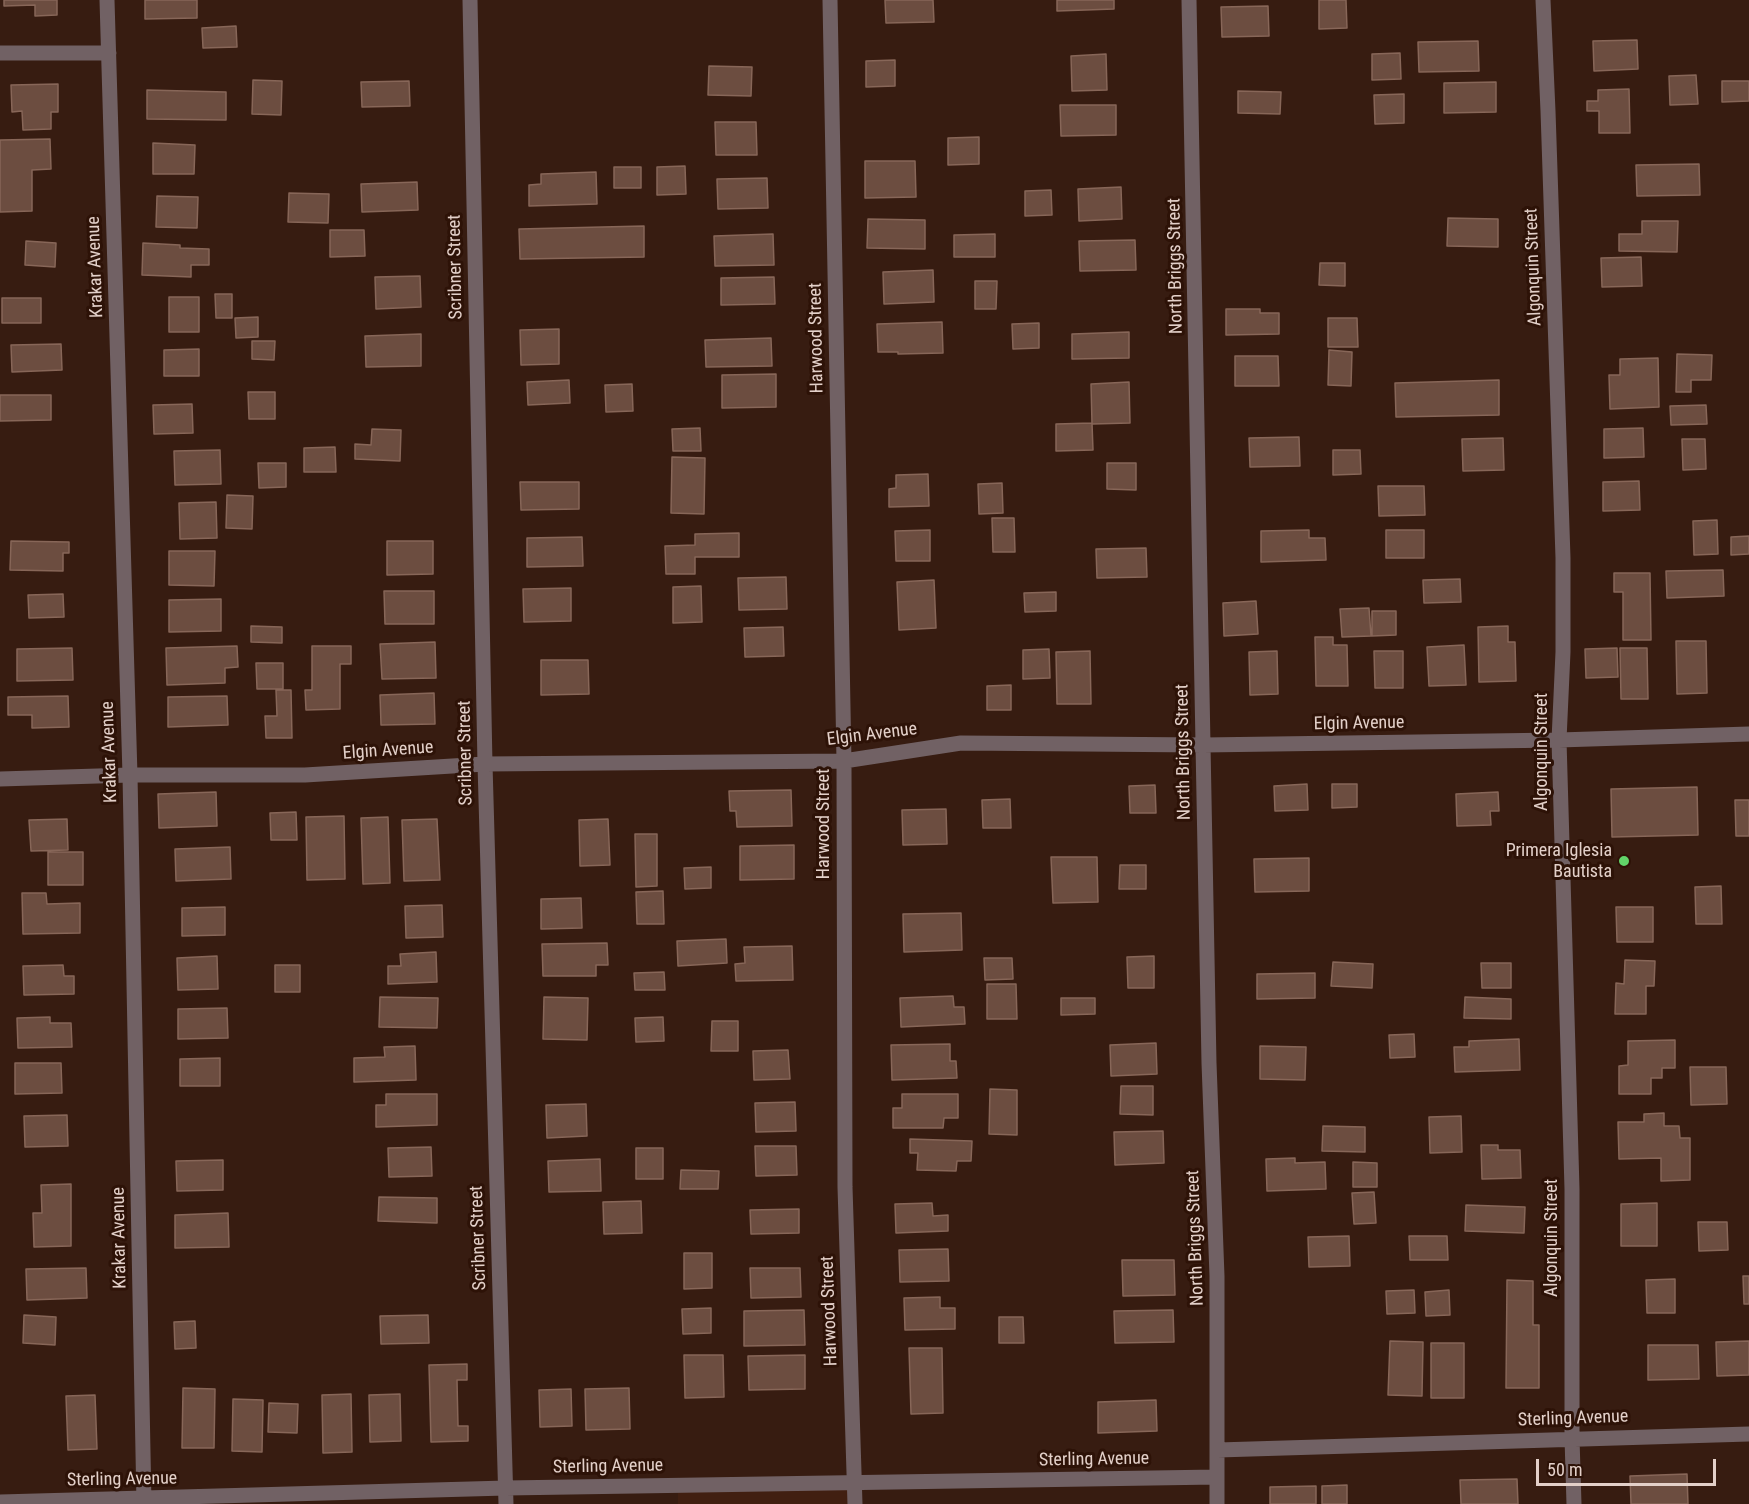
<!DOCTYPE html>
<style>
body{margin:0}
#map{position:relative;width:1749px;height:1504px;overflow:hidden;background:#371c11;font-family:"Roboto Condensed",sans-serif}
canvas{display:block}
.scale{position:absolute;left:1536px;top:1459px;width:180px;height:27px;box-sizing:border-box;border:3px solid #e3d0c9;border-top:0;padding-left:8px;font-size:18px;line-height:21px;white-space:nowrap;color:#e3d0c9;-webkit-text-stroke:4px #2d1207;paint-order:stroke}
</style>
<div id="map">
<canvas width="1749" height="1504"></canvas>
<div class="scale">50 m</div>
</div>
<script>
const ctx = document.querySelector('canvas').getContext('2d');
ctx.lineJoin = 'round';
function fillPath(path, color) {
  ctx.fillStyle = color;
  ctx.fill(path, 'evenodd');
}
function trace(path, color, width, dash) {
  ctx.strokeStyle = color;
  ctx.lineWidth = width;
  ctx.lineCap = dash ? 'butt' : 'round';
  ctx.setLineDash(dash || []);
  ctx.stroke(path);
}
function write(font, color, halo, rows, align = 'center') {
  ctx.font = font + ' "Roboto Condensed",sans-serif';
  ctx.lineWidth = 6;
  ctx.setLineDash([]);
  ctx.textBaseline = 'middle';
  ctx.strokeStyle = halo;
  ctx.fillStyle = color;
  for (const [text, x, y, turn = 0] of rows) {
    ctx.save();
    ctx.translate(x, y);
    ctx.rotate((+turn || 0) * Math.PI / 180);
    ctx.textAlign = isNaN(turn) ? turn : align;
    if (halo) ctx.strokeText(text, 0, 0);
    ctx.fillText(text, 0, 0);
    ctx.restore();
  }
}
fillPath(new Path2D(`
 M851,1488V1504H678V1491Z`), '#411f11');
const building = new Path2D(`
 M4,0H57V15L35,16V5L4,6Z
 M145,0H197V18L145,19Z
 M885,0H933L934,22L886,23Z
 M1057,0H1114V9L1057,11Z
 M1319,0H1346L1347,28L1319,29Z
 M1268,6L1269,36L1222,37L1221,7Z
 M236,26L237,47L203,48L202,28Z
 M1637,40L1638,69L1594,71L1593,41Z
 M1478,41L1479,71L1419,72L1418,42Z
 M1400,53L1401,79L1372,80V54Z
 M1106,54L1107,90L1072,91L1071,56Z
 M895,60V86L866,87V61Z
 M709,66L752,67L751,96L708,95Z
 M1696,75L1698,104L1670,105L1669,76Z
 M253,80L282,81L281,115L252,114Z
 M409,81L410,106L362,107L361,82Z
 M1722,81H1749V101L1722,102Z
 M1496,82V112L1444,113V83Z
 M58,84V112H51V129L23,130L22,111L12,112L11,85Z
 M1629,89L1630,133H1599V111H1587V101H1598V90Z
 M147,90L226,92V120L147,119Z
 M1238,91L1281,92L1280,114L1238,113Z
 M1404,94V123L1375,124L1374,95Z
 M1060,105H1116V135L1061,136Z
 M715,122H756L757,155H716Z
 M979,137V164L948,165V138Z
 M50,139L51,169L32,170V211L0,212V140Z
 M153,143L195,145L194,174H153Z
 M865,161H915L916,197L865,198Z
 M1699,164L1700,195L1637,196L1636,165Z
 M685,166L686,194L657,195V167Z
 M614,167H641V188H614Z
 M596,172L597,204L529,206V185L541,184V174Z
 M767,178L768,208L718,209L717,179Z
 M417,182L418,210L362,212L361,184Z
 M1121,187L1122,219L1079,221L1078,189Z
 M1051,190L1052,215L1025,216V191Z
 M289,193L329,194L328,223L288,222Z
 M157,196L198,197L197,228L156,227Z
 M1448,218L1498,219V247L1447,246Z
 M868,219L925,220V249L867,248Z
 M1642,221H1678L1677,252L1619,251V234H1642Z
 M644,226V257L520,259L519,229Z
 M330,230H364L365,256L330,257Z
 M773,234L774,265L715,266L714,236Z
 M995,234V257H954V235Z
 M1135,240L1136,270L1080,271L1079,241Z
 M26,241L56,243L55,267L25,265Z
 M143,243L180,245V248L209,249V265H191V277L142,275Z
 M1641,257L1642,286L1602,287L1601,258Z
 M1320,263H1345V286L1319,285Z
 M933,270L934,302L884,304L883,272Z
 M420,276L421,307L376,309L375,277Z
 M774,277L775,304L721,305V278Z
 M975,281H997L996,309H975Z
 M215,294H232V318H216Z
 M169,297H199V332H169Z
 M2,298H41V323H2Z
 M1226,309H1260V313H1279V334L1226,335Z
 M258,317V337L236,338L235,318Z
 M1328,318H1357L1358,347H1328Z
 M942,322L943,353L898,354V352H878L877,324Z
 M1039,323V348L1013,349L1012,324Z
 M559,329V364L521,365L520,330Z
 M1129,332V358L1072,359V334Z
 M421,334V366L366,367L365,336Z
 M771,338L772,366L706,367L705,340Z
 M252,341H275L274,360L252,359Z
 M61,344L62,370L12,372L11,345Z
 M199,349V376H164V350Z
 M1329,350L1352,352L1351,386L1328,385Z
 M1677,354L1712,355L1711,380H1691V392H1676Z
 M1235,356H1278L1279,386H1235Z
 M1658,358L1659,407L1610,409L1609,375H1620V359Z
 M776,374V407L722,408V375Z
 M569,380L570,403L528,405L527,382Z
 M1499,380V415L1396,417L1395,383Z
 M1129,382L1130,423L1092,424L1091,384Z
 M632,384L633,411L606,412L605,385Z
 M248,392H275V419H249Z
 M0,395H51V420L0,421Z
 M192,404L193,433L154,434L153,405Z
 M1706,405L1707,424L1671,425L1670,406Z
 M1092,423L1093,450L1056,451V424Z
 M700,428L701,451H673L672,429Z
 M1643,428L1644,457L1604,458V429Z
 M372,429L401,430L400,461L355,459V444L371,445Z
 M1299,437L1300,466L1250,467L1249,438Z
 M1503,438L1504,470L1463,471L1462,439Z
 M1682,439H1705L1706,469L1683,470Z
 M335,447L336,472H304V448Z
 M220,450L221,484L175,485L174,451Z
 M1333,450H1360L1361,474L1333,475Z
 M672,457L705,458L704,514L671,513Z
 M258,463H286V487L259,488Z
 M1107,463H1136V490L1107,489Z
 M928,474L929,506L889,507V489L896,488V475Z
 M1639,481L1640,510L1603,511V482Z
 M520,482H579V509L521,510Z
 M1002,483L1003,513L979,514L978,484Z
 M1378,486H1424L1425,515L1379,516Z
 M227,495L253,496L252,529L226,528Z
 M216,502L217,538L180,539L179,503Z
 M992,518H1014L1015,552H993Z
 M1717,520L1718,554L1694,555L1693,521Z
 M930,530V561H896L895,531Z
 M1309,530V538H1325L1326,560L1261,562V531Z
 M1386,530H1424V558H1386Z
 M739,533V557H695V574H666L665,546L695,545V534Z
 M1749,536V554L1731,555V537Z
 M582,537L583,566L527,567V538Z
 M11,541L69,542V553H63V571L10,570Z
 M387,541H433V574L387,575Z
 M1146,548L1147,577L1097,578L1096,549Z
 M169,551H215L214,586L169,585Z
 M1723,570L1724,596L1667,598L1666,571Z
 M1614,573H1650L1651,640H1623V592H1614Z
 M786,577L787,609L739,610L738,578Z
 M1460,579L1461,602L1424,603L1423,580Z
 M934,580L936,628L899,630L897,582Z
 M701,586L702,622L673,623V587Z
 M571,588V621L524,622L523,589Z
 M384,591H434V624H385Z
 M1056,592V611L1025,612L1024,593Z
 M63,594L64,617L29,618L28,595Z
 M221,599V631L169,632V600Z
 M1256,601L1258,634L1224,636L1223,603Z
 M1369,608L1371,636L1342,637L1340,609Z
 M1372,611H1396V635L1372,636Z
 M251,626L282,627V643L251,642Z
 M1508,626V642H1515L1516,681L1479,682L1478,627Z
 M783,627L784,656L745,657L744,628Z
 M1315,637H1333V645H1347L1348,686H1316Z
 M1676,641H1706L1707,693L1677,694Z
 M435,642L436,678L382,679L380,644Z
 M1464,645L1466,685L1429,686L1427,647Z
 M237,646L238,667L225,668V683L167,685L166,648Z
 M312,646H351V664H340V709L306,710L305,690H312Z
 M72,648L73,680L17,681V649Z
 M1617,648L1618,677L1586,678L1585,649Z
 M1620,648H1647L1648,699H1621Z
 M1049,649L1050,678L1023,679V650Z
 M1090,651L1091,704H1057L1056,652Z
 M1277,651L1278,694L1250,695L1249,652Z
 M1374,651H1403V688H1375Z
 M541,660H588L589,694L541,695Z
 M256,663H283V689H257Z
 M1011,685V710H987V686Z
 M276,690H291L292,738H266L265,716H277Z
 M434,693L435,724L381,725L380,695Z
 M68,696L69,727L32,728V715H8V697Z
 M227,696L228,725L168,727V697Z
 M1307,784L1308,810L1275,811L1274,786Z
 M1332,784H1357V807L1332,808Z
 M1155,785L1156,813H1130L1129,786Z
 M1697,787L1698,835L1612,837L1611,789Z
 M791,790L792,826L737,827L736,811H730L729,791Z
 M216,792L217,826L159,828L158,794Z
 M1498,792L1499,811H1490L1491,825L1457,826L1456,794Z
 M1010,799L1011,828H983L982,800Z
 M1735,800H1749V836H1736Z
 M946,809L947,844L903,845L902,810Z
 M296,812L297,840H271L270,813Z
 M344,816L345,879L307,880L306,817Z
 M388,817L390,883L363,884L361,818Z
 M67,819L68,850L31,851L29,820Z
 M437,819L440,880L404,881L402,820Z
 M608,819L610,865L580,866L579,820Z
 M635,834H657V886L636,887Z
 M794,845V879L740,880V846Z
 M230,847L231,879L176,881L175,849Z
 M48,852H83V885H48Z
 M1051,857H1097L1098,902L1053,903Z
 M1309,858V891L1255,892L1254,859Z
 M1120,865H1146V889H1119Z
 M711,867V888L685,889L684,868Z
 M1721,886L1722,924H1696L1695,887Z
 M663,891L664,924H637L636,892Z
 M22,893H46L47,904L80,903V933L23,934Z
 M581,898L582,928L541,929V899Z
 M442,905L443,937L406,938L405,906Z
 M225,907V935L182,936V908Z
 M1616,907H1653V942H1617Z
 M961,913L962,950L904,952L903,914Z
 M726,939L727,963L678,966L677,941Z
 M607,943L608,965H596V976H543L542,944Z
 M792,946L793,980L736,981L735,964L745,963L744,947Z
 M436,952L437,982L388,984V966H401L400,954Z
 M217,956L218,989L178,990L177,958Z
 M1154,956V988H1128L1127,957Z
 M984,958H1012L1013,979L985,980Z
 M1625,960L1655,961L1654,986H1646V1014H1615L1616,983L1624,984Z
 M1333,962L1373,964L1372,988L1331,986Z
 M1481,963H1511V988H1482Z
 M63,965L64,976H74V994L24,995L23,966Z
 M275,965H300V992H275Z
 M664,972L665,990H635L634,973Z
 M1315,973V998L1257,999V974Z
 M987,984H1016L1017,1019H987Z
 M953,996L954,1007H964L965,1024L901,1027L900,998Z
 M380,997L438,998L437,1028L379,1027Z
 M544,997L588,998L587,1040L543,1039Z
 M1465,997L1511,999V1019L1464,1018Z
 M1061,998H1095V1014L1061,1015Z
 M227,1008L228,1038L178,1039V1009Z
 M50,1017V1023H71L72,1047L18,1048L17,1018Z
 M663,1017L664,1041L636,1042L635,1018Z
 M712,1021H738V1051H711Z
 M1414,1034L1415,1057L1390,1058L1389,1035Z
 M1519,1039L1520,1070L1455,1072L1454,1047H1469V1041Z
 M1675,1040V1068H1662V1078H1651V1094H1619V1066L1628,1065V1041Z
 M1156,1043L1157,1074L1111,1076L1110,1045Z
 M950,1044V1061H956L957,1078L892,1080L891,1045Z
 M415,1046L416,1080L354,1082V1058L385,1057L384,1047Z
 M1260,1046L1306,1047L1305,1080L1260,1079Z
 M788,1050L790,1079L754,1080L753,1051Z
 M220,1058V1086H180V1059Z
 M15,1063H61L62,1093L15,1094Z
 M1690,1067H1726L1727,1104L1691,1105Z
 M1121,1086H1153V1115L1120,1114Z
 M990,1089L1017,1090V1135L989,1134Z
 M386,1094H437V1125L376,1127V1105H386Z
 M902,1094H958V1118H944L943,1128H893V1108H902Z
 M795,1102L796,1131L756,1132L755,1103Z
 M586,1104L587,1136L547,1138L546,1105Z
 M1664,1113V1126H1679L1680,1138H1690V1180L1661,1181V1158L1619,1159L1618,1122H1644V1114Z
 M67,1115L68,1146L25,1147L24,1116Z
 M1461,1116L1462,1152L1430,1153L1429,1117Z
 M1323,1126L1365,1127V1152L1322,1151Z
 M1163,1131L1164,1163L1115,1165L1114,1132Z
 M910,1139L972,1141L971,1161H957L956,1171L917,1170L918,1153H910Z
 M1481,1145H1498V1150H1520L1521,1178L1482,1179Z
 M755,1146H796L797,1175L756,1176Z
 M431,1147L432,1176L389,1177L388,1148Z
 M636,1148H663V1179H636Z
 M1295,1158V1163L1325,1162L1326,1189L1267,1191L1266,1159Z
 M600,1159L601,1191L549,1192L548,1161Z
 M223,1160V1190L177,1191L176,1161Z
 M1353,1162L1377,1163V1187H1353Z
 M681,1170L719,1171L718,1189H680Z
 M71,1184V1246L34,1247L33,1213H42L41,1185Z
 M1374,1192L1376,1223L1354,1224L1352,1193Z
 M379,1197L437,1198V1223L378,1221Z
 M641,1201L642,1233L604,1234L603,1202Z
 M932,1203L933,1216L948,1215V1231L896,1233L895,1204Z
 M1657,1203V1246H1621V1204Z
 M1466,1205L1525,1207L1524,1233L1465,1231Z
 M799,1209V1233L751,1234L750,1210Z
 M228,1213L229,1247L175,1248V1215Z
 M1698,1222H1727L1728,1250L1699,1251Z
 M1349,1236L1350,1266L1309,1267L1308,1237Z
 M1409,1236H1447L1448,1260H1410Z
 M948,1249L949,1281L900,1282L899,1250Z
 M684,1253H712V1288L684,1289Z
 M1122,1260H1174L1175,1295L1123,1296Z
 M86,1268L87,1298L27,1300L26,1269Z
 M750,1268H800L801,1297L751,1298Z
 M1743,1276H1749V1304H1744Z
 M1675,1279V1313H1647L1646,1280Z
 M1507,1280L1533,1281V1325H1539V1388H1506Z
 M1414,1290L1415,1313L1387,1314L1386,1291Z
 M1449,1290L1450,1315L1426,1316L1425,1292Z
 M940,1297V1308H955V1329L905,1330L904,1298Z
 M711,1308V1333L683,1334L682,1309Z
 M804,1310L805,1345L744,1346V1311Z
 M1173,1310L1174,1342L1115,1343L1114,1311Z
 M24,1315L56,1317L55,1345L23,1343Z
 M428,1315L429,1343L381,1344L380,1316Z
 M999,1317H1023L1024,1343H999Z
 M195,1321L196,1348L175,1349L174,1322Z
 M1390,1341L1423,1342L1422,1396L1388,1395Z
 M1749,1341V1375L1717,1376L1716,1342Z
 M1431,1343H1464V1398H1431Z
 M1648,1345H1698L1699,1379L1648,1380Z
 M909,1348H942L943,1413L911,1414Z
 M684,1355H723L724,1397L685,1398Z
 M805,1355V1389L749,1390L748,1356Z
 M467,1364V1380H457L458,1426H468V1441L431,1442L429,1365Z
 M183,1388L215,1389L214,1448H182Z
 M629,1388L630,1429L586,1430L585,1389Z
 M571,1389L572,1426L540,1427L539,1390Z
 M351,1394L352,1452L323,1453L322,1395Z
 M400,1394L401,1441L370,1442L369,1395Z
 M95,1395L97,1449L68,1450L66,1396Z
 M233,1399L263,1400L262,1452L232,1451Z
 M1156,1400L1157,1431L1098,1433V1402Z
 M269,1403L298,1404L297,1433L268,1432Z
 M1687,1474L1688,1504H1631L1630,1476Z
 M1517,1479L1518,1504H1461L1460,1480Z
 M1347,1485V1504H1322V1486Z
 M1316,1486V1504H1270V1487Z`);
fillPath(building, '#6c4d40');
trace(building, '#876658', 1.5);
trace(new Path2D(`
 M107,0L130,775L144,1504
 M470,0L485,764L506,1504
 M830,0L844,761L845,1187L855,1504
 M1189,0L1209,1063L1217,1276V1504
 M1543,0L1548,111L1563,558V652L1559,740L1572,1189V1438L1574,1504
 M0,53H109
 M0,779L130,775H305L485,764L844,761L961,743L1203,745L1559,740L1749,734
 M1218,1450L1749,1434
 M0,1502L506,1488L1217,1477`), '#716164', 15);
for (const [x, y, r, color] of [
 [1624,861,6,"#62d469"]
]) {
  const dot = new Path2D();
  dot.arc(x, y, r, 0, 2 * Math.PI);
  ctx.fillStyle = color;
  ctx.fill(dot);
  trace(dot, '#2d1207', 2);
}
write('18px', '#e3d0c9', '#2d1207', [
 ["North Briggs Street",1176,266,-91],
 ["Krakar Avenue",96,267,-92],
 ["Scribner Street",456,267,-91],
 ["Algonquin Street",1534,267,-92],
 ["Harwood Street",817,338,-91],
 ["Elgin Avenue",1359,724,-1],
 ["Elgin Avenue",872,735,-7],
 ["Elgin Avenue",388,751,-4],
 ["Krakar Avenue",110,752,-92],
 ["North Briggs Street",1184,752,-91],
 ["Algonquin Street",1542,752,-90],
 ["Scribner Street",466,753,-91],
 ["Harwood Street",824,824,-90],
 ["Krakar Avenue",120,1238,-91],
 ["Scribner Street",479,1238,-92],
 ["North Briggs Street",1196,1238,-92],
 ["Algonquin Street",1552,1238,-90],
 ["Harwood Street",830,1311,-92],
 ["Sterling Avenue",1573,1419,-2],
 ["Sterling Avenue",1094,1460,-1],
 ["Sterling Avenue",608,1467,-1],
 ["Sterling Avenue",122,1480,-1]
]);
write('18px', '#e3d0c9', '#2d1207', [
 ["Primera Iglesia",1612,851],
 ["Bautista",1612,872]
], 'right');
</script>
